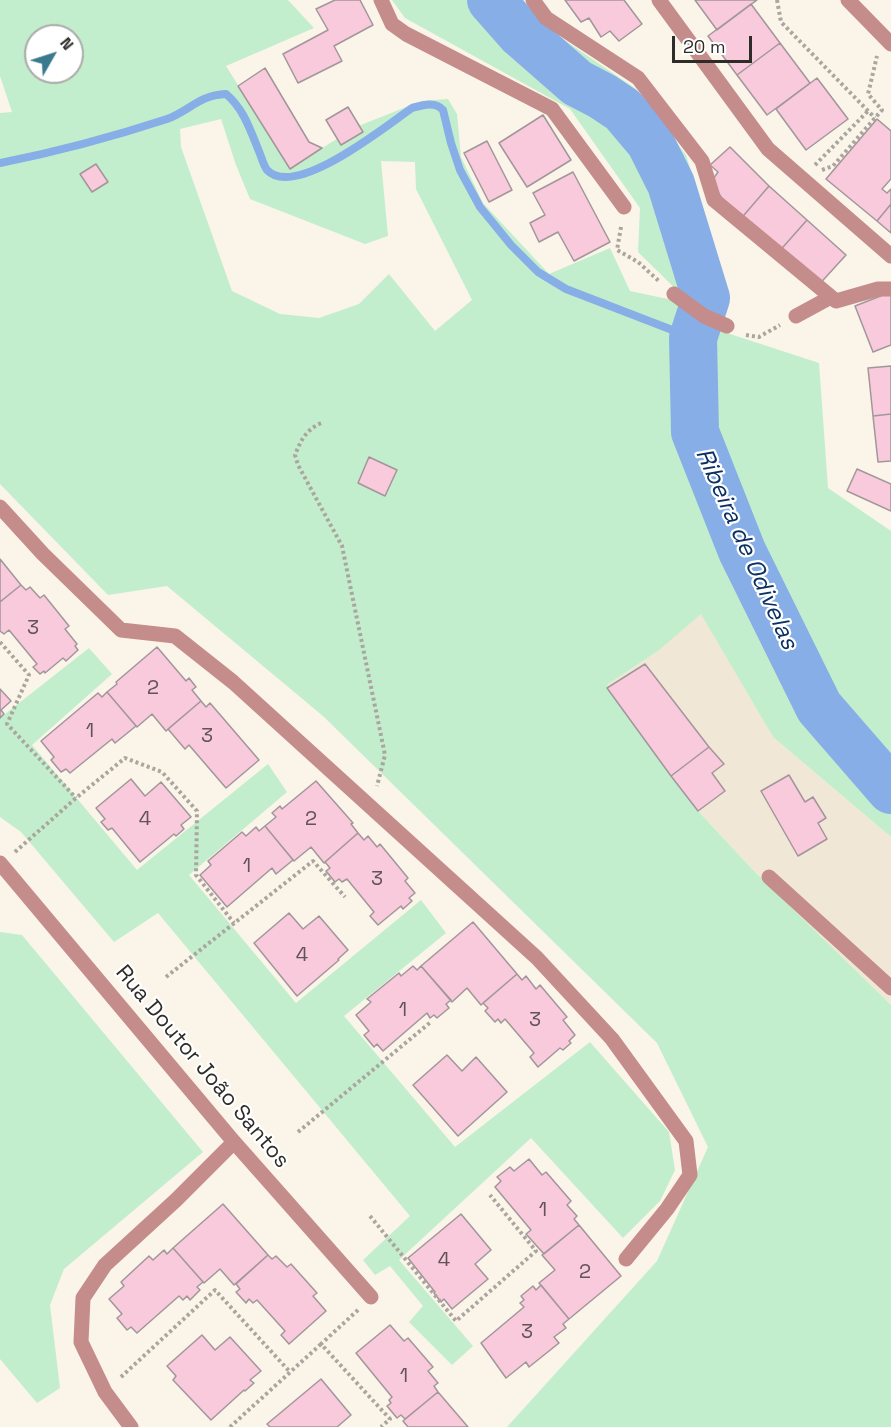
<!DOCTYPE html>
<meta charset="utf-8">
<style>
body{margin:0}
#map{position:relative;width:891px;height:1427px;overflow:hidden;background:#faf4e9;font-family:"Space Grotesk",sans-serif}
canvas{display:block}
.north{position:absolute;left:24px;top:24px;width:60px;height:60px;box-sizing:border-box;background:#fff;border:2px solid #ababa9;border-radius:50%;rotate:51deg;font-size:16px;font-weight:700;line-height:24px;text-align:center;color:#2e2c28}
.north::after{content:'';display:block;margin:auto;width:21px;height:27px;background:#3a7a8e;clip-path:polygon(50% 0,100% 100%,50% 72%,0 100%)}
.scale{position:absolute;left:672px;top:36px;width:80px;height:27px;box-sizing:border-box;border:3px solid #2e2c28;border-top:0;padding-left:8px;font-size:18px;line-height:21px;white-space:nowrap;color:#2e2c28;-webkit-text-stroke:4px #fff;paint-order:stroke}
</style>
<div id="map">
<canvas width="891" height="1427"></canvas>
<div class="north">N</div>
<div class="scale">20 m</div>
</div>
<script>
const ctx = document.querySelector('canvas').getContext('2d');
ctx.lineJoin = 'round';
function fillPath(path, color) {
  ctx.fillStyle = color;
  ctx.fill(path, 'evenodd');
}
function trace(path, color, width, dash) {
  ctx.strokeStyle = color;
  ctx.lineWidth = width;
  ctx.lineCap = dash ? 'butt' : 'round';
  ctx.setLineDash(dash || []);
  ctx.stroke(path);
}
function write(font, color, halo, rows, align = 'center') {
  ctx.font = font + ' "Space Grotesk",sans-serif';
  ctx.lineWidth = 4.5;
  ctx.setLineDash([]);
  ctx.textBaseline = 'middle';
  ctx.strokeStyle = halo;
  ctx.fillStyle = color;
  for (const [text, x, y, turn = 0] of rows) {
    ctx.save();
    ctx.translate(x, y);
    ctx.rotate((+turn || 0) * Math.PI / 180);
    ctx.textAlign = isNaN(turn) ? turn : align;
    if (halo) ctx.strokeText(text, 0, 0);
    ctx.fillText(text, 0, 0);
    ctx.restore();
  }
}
fillPath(new Path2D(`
 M701,613L773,737L891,837V1005L752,869L698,811L607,685L658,651Z`), '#f1e7d6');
fillPath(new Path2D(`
 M0,0H288L314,28L226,66L290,168L356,127L421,101L448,99L457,114L461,157L483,203L549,274L610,248L630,291L691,304L638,252L640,208L570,109L405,18L392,0H523L544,26L636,89L686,155L722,270L721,331L819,363L828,488L891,531V837L773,737L701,614L658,651L607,685L698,811L752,869L891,1005V1427H507L657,1261L708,1147L657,1043L323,716L167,586L108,595L0,484V113L12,112L0,76ZM36,36H72V72H36ZM221,119L236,165L250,199L365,244L388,236L381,161L415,162L416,189L472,300L435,331L389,274L359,304L319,318L280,314L232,291L181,147L180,129Z
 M89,648L112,674L32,745L137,870L268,764L287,792L189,875L296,1003L421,900L446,933L344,1016L455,1147L590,1042L669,1132L675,1170L660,1201L623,1238L531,1138L399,1260L473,1346L452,1365L409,1322L423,1306L390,1266L375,1275L363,1260L410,1216L158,913L114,942L21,832L0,817V718Z
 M0,932L22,935L203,1152L64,1269L50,1305L60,1388L37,1403L0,1359Z`), '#c2eecd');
trace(new Path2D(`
 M0,163C56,152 112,137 167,119C189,111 199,95 226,94C243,108 250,129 258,149C261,155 263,165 267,170C295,200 387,125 412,108C423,105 435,101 443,110L451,143L460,170L480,207L511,245L538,272L566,289L693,338`), '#87aee6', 8);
trace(new Path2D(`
 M491,0L521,34L577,83L602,96L623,110L650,142L671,184L706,298L693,338L695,432L742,551L819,707L891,790`), '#87aee6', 48);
const building = new Path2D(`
 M335,0H360L373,25L334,46L342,61L298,83L283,54L328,30L316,9Z
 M565,0H624L642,24L619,41L610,31L601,37L589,18L581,22Z
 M695,0H757L717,30Z
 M751,4L780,43L737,75L708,36Z
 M780,43L810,83L767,115L737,75Z
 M265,68L309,142L322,148L290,169L238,86Z
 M817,78L848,119L806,150L776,109Z
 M348,107L363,132L341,145L326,120Z
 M543,115L571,160L527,187L499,143Z
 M877,119L891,131V179L882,189L887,193L891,189V204L877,221L826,179Z
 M487,141L512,190L489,202L464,153Z
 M730,147L769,186L738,222L711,182L718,172L710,165Z
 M96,164L108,182L92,192L80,174Z
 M573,172L610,242L574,261L558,232L539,242L530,223L545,215L533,193Z
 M769,186L807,220L776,255L738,222Z
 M891,204V233L877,221Z
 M807,220L846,255L815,289L776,255Z
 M891,292V345L873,352L855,306Z
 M891,366V414L873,416L868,368Z
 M891,414V461L878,462L873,416Z
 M369,457L397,470L385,496L358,483Z
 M857,469L891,484V511L847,491Z
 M0,559L21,585L0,602Z
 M21,585L26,590L30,587L40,598L44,595L69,626L65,629L77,644L75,646L78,650L66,661L63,658L45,673L44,671L40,674L33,667L37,664L9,630L4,634L0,631V602Z
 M157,647L186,681L189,678L196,687L192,690L201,701L166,731L152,714L137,727L107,692L117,684L116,682Z
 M645,664L709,747L671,776L607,688Z
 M0,689L11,701L1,710L4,714L0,718Z
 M107,692L136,726L115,743L112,739L70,773L66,769L61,772L51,760L54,757L41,741L98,693L102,697Z
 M201,701L206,707L210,703L259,760L226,788L189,745L185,749L168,729Z
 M709,747L724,764L712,773L725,791L698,811L671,776Z
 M789,775L805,802L813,797L826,818L818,823L827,839L798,856L761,791Z
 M131,779L145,796L161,782L191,817L181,825L184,829L176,836L174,834L140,862L112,828L108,830L101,822L105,819L96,808Z
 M316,781L353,823L351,824L358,833L324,863L311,847L294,861L265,826L276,817L272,813L280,806L282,809Z
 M265,826L293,860L276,874L272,868L227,907L200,875L211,865L208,861L242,832L246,836L256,827L259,831Z
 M358,833L364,840L368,836L377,847L380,844L408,878L405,881L415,893L409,898L412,901L403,909L401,906L378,925L370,916L374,912L347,879L342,882L339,879L335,882L326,871L330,868L325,862Z
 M289,913L303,929L319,916L348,950L338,959L339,960L297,996L254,943Z
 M473,922L517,974L481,1005L467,988L452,1002L421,966Z
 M413,966L417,970L421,966L451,1000L446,1004L449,1008L437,1018L434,1015L430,1018L427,1013L383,1051L377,1044L374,1047L364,1035L369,1031L356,1015L371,1002L367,999L399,973L401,976Z
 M517,974L522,980L526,976L536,989L540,985L567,1017L563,1020L575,1035L569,1041L571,1043L563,1050L560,1048L538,1067L530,1057L534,1053L505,1019L501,1023L498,1019L495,1022L485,1011L488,1008L483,1003Z
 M447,1055L462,1071L476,1057L507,1092L458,1136L413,1085Z
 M529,1159L542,1175L546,1172L571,1201L567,1205L577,1216L574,1219L579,1225L544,1254L526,1234L531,1230L495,1187L501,1181L497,1177L510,1167L514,1171Z
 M223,1204L268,1255L234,1285L220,1269L204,1283L173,1248Z
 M461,1214L491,1250L475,1264L488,1279L452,1309L444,1299L441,1302L434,1293L435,1292L408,1258Z
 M579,1225L621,1276L569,1319L539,1283L555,1270L542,1255Z
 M173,1248L203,1282L197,1287L200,1290L190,1300L187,1296L183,1300L179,1296L137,1333L131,1327L127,1330L117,1318L122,1314L109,1299L124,1286L121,1282L149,1256L153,1260L164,1250L167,1254Z
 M268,1255L272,1259L276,1256L287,1267L291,1264L317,1293L313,1296L326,1311L289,1344L281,1335L285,1331L257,1300L253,1303L249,1299L246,1303L236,1292L240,1289L236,1284Z
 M541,1285L569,1319L563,1324L566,1328L554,1337L559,1343L529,1367L526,1362L506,1378L481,1343L524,1307L520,1303L524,1300L521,1296L533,1286L536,1290Z
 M390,1325L404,1341L408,1338L433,1367L428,1371L438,1383L434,1386L438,1392L405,1419L401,1415L397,1418L387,1406L391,1403L389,1400L392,1397L356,1353Z
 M202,1335L215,1350L230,1337L261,1371L250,1380L254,1383L245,1391L244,1390L211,1420L173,1380L176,1376L167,1366Z
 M321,1379L351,1415L337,1427H270L267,1424Z
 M438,1392L468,1427H408L403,1421Z`);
fillPath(building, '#f8cadb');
trace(building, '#a2969b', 1.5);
trace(new Path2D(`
 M777,0L781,22L875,118
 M815,165L868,111
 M822,170L833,166L882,110L868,94L877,56
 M621,227L617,250L638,262L660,282
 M746,335L759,337L780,325
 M321,423C306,430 301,440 295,455L298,465L342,546L385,755L377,786
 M0,642L29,675L7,724L76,798
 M15,852L76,798L125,758L162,772L197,811L196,875L234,923
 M166,977L313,861L345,897
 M298,1132L432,1021
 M370,1216L456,1321L536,1251L490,1195
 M358,1310L321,1344L390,1419L381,1427
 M121,1377L215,1290L290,1372
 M230,1427L321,1344`), '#aaa69e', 4, [3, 3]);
trace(new Path2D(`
 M381,0L392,24L406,34L552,109L624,207
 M533,0L546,18L638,78L702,161L714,200L836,301L878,289H891
 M659,0L768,149L891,256
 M848,0L891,44
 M674,294L704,316L727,326
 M796,316L831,297
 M0,507L43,554L121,630L175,636L233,682L537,958L612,1039L686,1141L690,1175L667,1209L626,1259
 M0,863L234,1142L371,1297
 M769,877L891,988
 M131,1427L105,1392L81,1342L83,1298L105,1265L176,1200L234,1142`), '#c48c8a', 15);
write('20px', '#605455', null, [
 ["3",33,629],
 ["2",153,689],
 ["1",90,732],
 ["3",207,737],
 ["4",145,820],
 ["2",311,820],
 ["1",247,867],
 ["3",377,880],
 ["4",302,956],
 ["1",403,1011],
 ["3",535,1021],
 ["1",543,1211],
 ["4",444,1261],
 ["2",585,1273],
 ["3",527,1333],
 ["1",404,1377]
]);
write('22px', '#2e2c28', '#fff', [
 ["Rua Doutor João Santos",202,1067,50]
]);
write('italic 24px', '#0b3163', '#fff', [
 ["Ribeira de Odivelas",746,549,66]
]);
</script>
